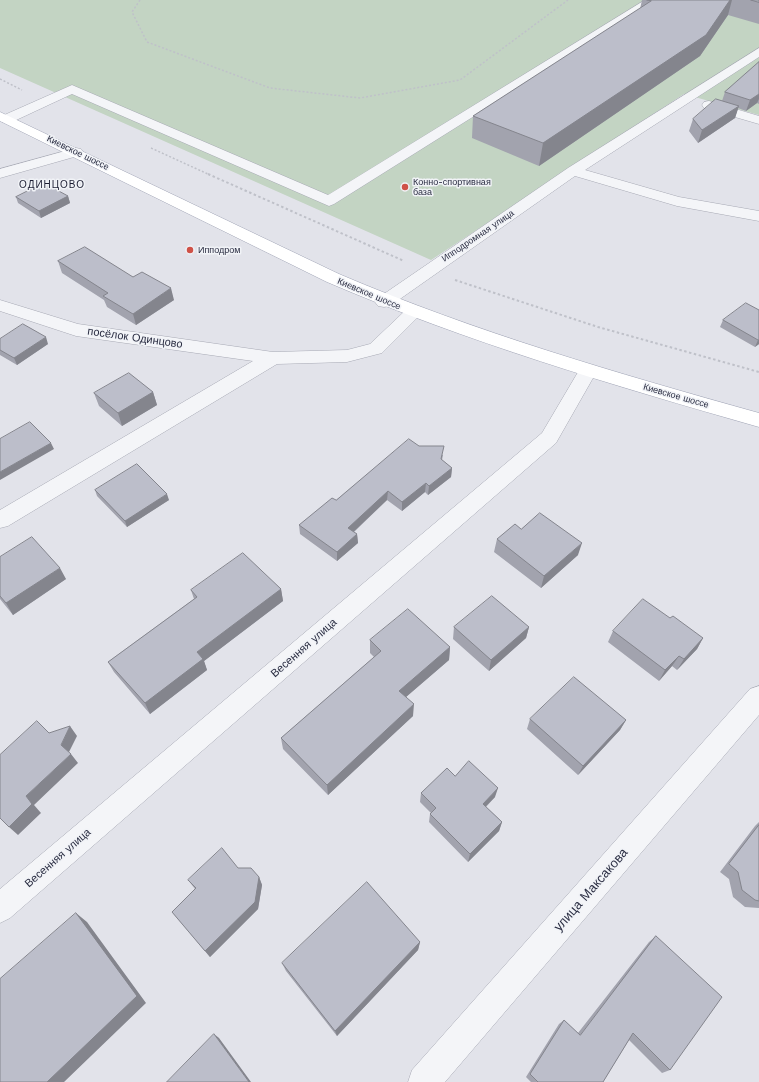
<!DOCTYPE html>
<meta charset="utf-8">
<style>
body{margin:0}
canvas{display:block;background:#e2e3ea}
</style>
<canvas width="759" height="1082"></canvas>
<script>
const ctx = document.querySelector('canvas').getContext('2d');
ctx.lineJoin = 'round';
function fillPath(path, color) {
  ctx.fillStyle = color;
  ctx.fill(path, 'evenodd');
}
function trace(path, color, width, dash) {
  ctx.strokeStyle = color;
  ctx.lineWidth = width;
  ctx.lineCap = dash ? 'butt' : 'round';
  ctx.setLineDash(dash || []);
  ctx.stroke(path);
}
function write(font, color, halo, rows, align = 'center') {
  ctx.font = font + ' "Work Sans",sans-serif';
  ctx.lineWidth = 3;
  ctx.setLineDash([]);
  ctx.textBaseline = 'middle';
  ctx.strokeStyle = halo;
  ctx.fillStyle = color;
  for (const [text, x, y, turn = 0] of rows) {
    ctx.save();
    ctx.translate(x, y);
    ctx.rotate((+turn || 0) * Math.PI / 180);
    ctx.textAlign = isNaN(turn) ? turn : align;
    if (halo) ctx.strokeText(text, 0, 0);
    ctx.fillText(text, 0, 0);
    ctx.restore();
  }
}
fillPath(new Path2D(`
 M0,0H759V115L684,94L431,260L0,68Z`), '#c3d4c3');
const minor = new Path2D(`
 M645,0H659L334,204L329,206L72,94L12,122H2L0,119L2,116L72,85L328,195Z
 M759,48V57L585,170L679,197L759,211V221L677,206L575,176L390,306L384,307L378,306L375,302L378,298L568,168Z
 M709,101L759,116V124L704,108L702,105L704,102Z
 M76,148L81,149L83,152L81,155L0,178V169Z
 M0,300L78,324L273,352L347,350L370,344L408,308L414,306L420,308L423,312L382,353L347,362L277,364L8,526L0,528V510L253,361L76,336L0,311Z
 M588,365L595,367L597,371L556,443L10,918L0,923V889L542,433L581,367Z
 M759,686V715L445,1082H408L412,1070L750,689Z`);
const major = new Path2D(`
 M0,112L339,274C475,332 616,373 759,413V427C612,385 467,342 327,282L0,121Z`);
trace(minor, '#a7a9b4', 1);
trace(major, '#a1a5b6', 1);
trace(new Path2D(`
 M140,0L132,12L147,42L270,88L360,98L460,80L568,0
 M0,79L22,90
 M151,148L210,175`), '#bfc1c9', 1.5, [2, 2]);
trace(new Path2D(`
 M208,174L404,261
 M455,280L598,327L759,372`), '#bfc1c9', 2, [2.5, 2.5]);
fillPath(minor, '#f4f5f8');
fillPath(major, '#fff');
fillPath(new Path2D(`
 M642,0H759V24L728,15L700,56L539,166L472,138L473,116L640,9Z
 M759,62V104L757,103L746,111L738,108L735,118L698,143L689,131L693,119L722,101L725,92Z
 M68,196L70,203L41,218L18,203L16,197Z
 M58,261L133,277L174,300L136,325L107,307L104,300L62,273Z
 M759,310V344L755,347L720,327L723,320Z
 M0,339L48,344L17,365L0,355Z
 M153,392L157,405L122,426L99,406L94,393Z
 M419,446L443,455L442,460L452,468L451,477L428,495L425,492L402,511L387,500L354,532L357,534L358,543L337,561L300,534L299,525L336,500Z
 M95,490L169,500L127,527L97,496Z
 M497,539L578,555L541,588L494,552Z
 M0,557L66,579L13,615L0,599Z
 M281,589L283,601L204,661L207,670L150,714L114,672L108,662L194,599L191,590Z
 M670,618L703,638L697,649L677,670L672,666L659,681L608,642L613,631Z
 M454,627H529L526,638L489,671L453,639Z
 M370,640L450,647L449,660L406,697L413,716L328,795L283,749L281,738L374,657L370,653Z
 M530,719L626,720L620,730L578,775L527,729Z
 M455,776L495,797L486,807L502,822L499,831L468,862L429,822L430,814L431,813L420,802L421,793Z
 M759,822V908L745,907L733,897L729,879L720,872L755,826Z
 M238,868L259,877L262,885L258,909L210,957L172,912L195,889L188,880Z
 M656,936L670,1070L662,1073L629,1040L603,1082H531L526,1077L559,1024L564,1020L578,1033L649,942Z
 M420,942L418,950L337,1036L286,971L282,963Z`), '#a2a3ae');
fillPath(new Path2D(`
 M730,0H732L728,15L700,56L539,166L543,143Z
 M759,94V99L757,103L746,111L750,100Z
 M739,106L735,118L698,143L702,130Z
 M68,196L70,203L41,218L39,211Z
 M171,288L174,300L136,325L133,314Z
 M46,337L48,344L17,365L14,358Z
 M758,340H759V344L755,347Z
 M153,392L157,405L122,426L118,413Z
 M51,443L54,449L0,480V472Z
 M452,468L451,477L428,495L429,486Z
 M426,483L425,492L402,511V502Z
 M388,491L387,500L349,536L348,528Z
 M167,494L169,500L127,527L125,521Z
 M357,534L358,543L337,561V552Z
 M582,543L578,555L541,588L544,576Z
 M60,568L66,579L13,615L6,603Z
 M281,589L283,601L204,661L207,670L150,714L145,703L197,652Z
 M529,627L526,638L489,671L491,660Z
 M703,638L697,649L677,670L684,659Z
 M450,647L449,660L399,703V691Z
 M679,656L672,666L659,681L665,670Z
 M414,704L413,716L328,795L327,785Z
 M626,720L620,730L578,775L583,766Z
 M70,726L77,736L68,754L61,745Z
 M71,754L78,763L34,805L41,813L18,835L9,827L26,796Z
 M498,788L495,797L480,812L483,804Z
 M502,822L499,831L468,862L470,854Z
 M259,877L262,885L258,909L210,957L205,951Z
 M76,913L87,922L146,1003L64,1082H47Z
 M420,942L418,950L337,1036L335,1031Z
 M214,1034L219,1038L251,1082H249Z`), '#84858d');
const building = new Path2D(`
 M647,0H730L706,35L543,143L473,116L651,1Z
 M751,0H759V2Z
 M759,62V94L750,100L725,92Z
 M716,99L739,106L702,130L693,119Z
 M44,183L68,196L39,211L16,197Z
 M85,247L133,277L142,272L171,288L133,314L103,296L108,293L58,261Z
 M746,303L759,310V340H758L723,320Z
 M23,324L46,337L14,358L0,350V339Z
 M129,373L153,392L118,413L94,393Z
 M30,422L51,443L0,472V439Z
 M409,439L419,446H444L441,459L452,468L429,486L426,483L402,502L388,491L348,528L357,534L337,552L299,525L332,498L336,500Z
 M137,464L167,494L125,521L95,490Z
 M540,513L582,543L544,576L497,539L515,524L521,529Z
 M32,537L60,568L6,603L0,596V557Z
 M243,553L281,589L197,652L203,659L145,703L108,662L197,597L191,590Z
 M492,596L529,627L491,660L454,627Z
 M643,599L670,618L673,616L703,638L684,659L679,656L665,670L613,631Z
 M408,609L450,647L399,691L414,704L327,785L281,738L381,651L370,640Z
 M574,677L626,720L583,766L530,719Z
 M37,721L49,733L70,726L61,745L71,754L26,796L32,804L9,827L0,818V755Z
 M469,761L498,788L483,804L502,822L470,854L430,814L436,808L421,793L447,768L455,776Z
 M759,825V901L755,900L742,890L738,872L729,864Z
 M222,848L238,868H251L259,877L255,902L205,951L172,912L196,888L188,880Z
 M367,882L420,942L335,1031L282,963Z
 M76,913L137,996L47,1082H0V979Z
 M656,936L722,997L670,1070L633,1033L603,1082H538L530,1074L564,1020L580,1035Z
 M214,1034L249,1082H167Z`);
fillPath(building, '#bcbeca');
trace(building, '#84858d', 1);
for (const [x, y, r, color] of [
 [405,187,4,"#cf5147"],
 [190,250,4,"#cf5147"]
]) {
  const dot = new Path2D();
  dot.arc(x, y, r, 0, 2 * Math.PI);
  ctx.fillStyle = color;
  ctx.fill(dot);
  trace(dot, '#f1f3f7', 1.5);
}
write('9px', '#2a2d42', '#f1f3f7', [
 ["Киевское шоссе",78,153,26],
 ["Ипподромная улица",478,236,-34],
 ["Киевское шоссе",369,294,23],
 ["Киевское шоссе",676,396,16]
]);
write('9px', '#2a2d42', '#f1f3f7', [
 ["Конно-спортивная",413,182],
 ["база",413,192],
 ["Ипподром",198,250]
], 'left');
ctx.letterSpacing = '1px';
write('10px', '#1c1e33', '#f1f3f7', [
 ["ОДИНЦОВО",52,185]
]);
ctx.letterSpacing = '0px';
write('11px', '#2a2d42', '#f1f3f7', [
 ["посёлок Одинцово",135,338,8],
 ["Весенняя улица",304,648,-41],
 ["Весенняя улица",58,858,-41]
]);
write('13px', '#2a2d42', '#f1f3f7', [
 ["улица Максакова",591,890,-49]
]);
</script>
